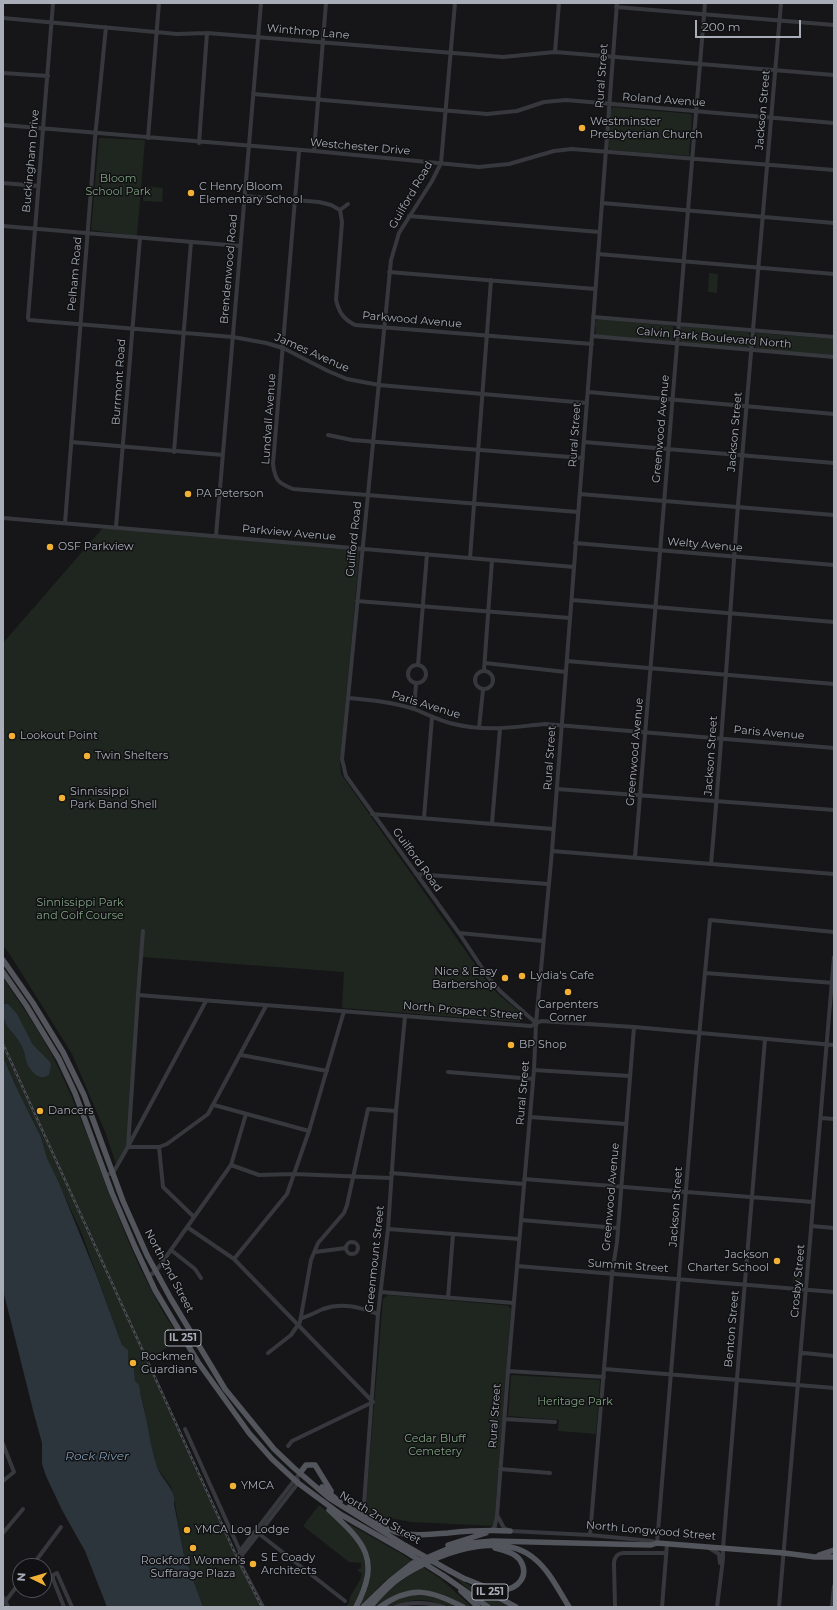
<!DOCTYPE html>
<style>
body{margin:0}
#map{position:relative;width:837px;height:1610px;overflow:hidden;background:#161618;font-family:Montserrat,sans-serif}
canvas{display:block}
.frame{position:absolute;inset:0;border:4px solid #a8adb8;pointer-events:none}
.north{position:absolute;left:12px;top:1558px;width:40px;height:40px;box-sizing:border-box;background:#111113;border:1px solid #4d4f55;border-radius:50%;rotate:275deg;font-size:11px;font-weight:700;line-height:16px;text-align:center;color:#a8adb8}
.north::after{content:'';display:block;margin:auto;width:14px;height:18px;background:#f2b134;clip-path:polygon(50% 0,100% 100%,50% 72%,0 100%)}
.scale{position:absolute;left:695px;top:20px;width:106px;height:18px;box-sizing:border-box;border:2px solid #a8adb8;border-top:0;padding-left:5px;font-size:12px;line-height:14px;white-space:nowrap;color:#a8adb8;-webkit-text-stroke:3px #111113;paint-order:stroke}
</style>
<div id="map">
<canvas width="837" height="1610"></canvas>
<div class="frame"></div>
<div class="north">N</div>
<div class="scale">200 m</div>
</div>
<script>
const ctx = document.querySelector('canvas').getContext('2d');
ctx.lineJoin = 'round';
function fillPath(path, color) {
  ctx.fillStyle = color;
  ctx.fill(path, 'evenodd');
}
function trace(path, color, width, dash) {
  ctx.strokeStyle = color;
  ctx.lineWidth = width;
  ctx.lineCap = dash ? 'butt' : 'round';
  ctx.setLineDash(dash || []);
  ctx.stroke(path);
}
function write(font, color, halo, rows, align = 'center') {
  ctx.font = font + ' Montserrat,sans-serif';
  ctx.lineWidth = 3;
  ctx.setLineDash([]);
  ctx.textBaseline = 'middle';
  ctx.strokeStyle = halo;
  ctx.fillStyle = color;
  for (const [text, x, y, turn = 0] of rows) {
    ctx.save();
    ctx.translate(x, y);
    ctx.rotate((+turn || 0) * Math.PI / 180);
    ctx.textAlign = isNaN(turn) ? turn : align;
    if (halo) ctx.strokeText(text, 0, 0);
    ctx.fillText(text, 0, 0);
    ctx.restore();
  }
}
fillPath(new Path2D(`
 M613,107L691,114L692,117L689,156L609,150L608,146L610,110Z
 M99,138L145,140L137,236L91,230Z
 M144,186L163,188L162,202L143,201Z
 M709,273L718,274L717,293L708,292Z
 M598,319L672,326L675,330L674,339L672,341L596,335L595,322Z
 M682,326L749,332L750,345L748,348L682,342L679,340L680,328Z
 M757,333L834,339V356L756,349L754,345V335Z
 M116,528L360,549L340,760L341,774L488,983L499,995L522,1014L520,1022L342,1008L344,972L141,957L128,1147L116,1164L106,1134L72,1054L9,953L3,946V643L102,529Z
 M3,978C23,1008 45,1038 60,1071C95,1145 116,1225 155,1297C162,1311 171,1325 180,1338L148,1361L235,1553L263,1607H203L184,1555L174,1498L171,1487L158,1469L152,1453L147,1422L139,1386L135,1381L134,1369L128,1360V1350L122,1345L82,1234L47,1158L41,1137L31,1116L20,1098L15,1083L3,1057Z
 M794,1270H802L800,1284L793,1283Z
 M388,1295L503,1305L508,1306L511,1309L494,1526L411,1522L365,1513L383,1299Z
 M511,1375L600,1380L596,1434L558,1431L559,1420L508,1416Z
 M319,1505C341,1524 375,1548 365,1581C362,1590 358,1598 354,1607H345L349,1603C349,1593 360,1585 362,1574L357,1570L361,1568V1563L349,1562L303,1526Z
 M349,1524L402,1554L412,1561L386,1580L359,1607H358L361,1601L368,1555L362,1541L348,1525Z
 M423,1567L441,1579L472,1607H466L458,1602L422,1591L381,1603L376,1607H372L392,1587Z
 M453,1576L509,1607H489Z
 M417,1595L434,1596L459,1607C445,1607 433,1600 419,1600C405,1600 395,1607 382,1607L402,1597Z`), '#1e261f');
fillPath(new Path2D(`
 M3,1004H8L17,1014L33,1045L50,1062L51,1065L49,1075C43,1078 40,1078 35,1074C24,1064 27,1057 22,1046C11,1026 3,1031 3,1004Z
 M3,1057L19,1093L41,1137L47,1158L59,1183L96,1274L122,1345L128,1350V1360L134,1369L135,1381L139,1385C141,1398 144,1409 147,1422C150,1438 152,1453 158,1469C163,1481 177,1491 174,1504L184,1555L203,1607H107L85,1551L62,1510L46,1476L42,1464V1443L34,1414L3,1290Z`), '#2c353c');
trace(new Path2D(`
 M53,3L28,318L29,320L233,337L266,343L283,348L328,371L347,379L379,385L587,403
 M455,3L441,163L432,181L399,233L391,260L342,759L346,776L459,933L488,977L500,991L536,1023
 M616,7L834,25
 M3,18L177,34L207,33L503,57L555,52L834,75
 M555,52L559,3
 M3,73L48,76
 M253,94L487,114L517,111L544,102L566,100L834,123
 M3,125L314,151L479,167L509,164L554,151L572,149L834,170
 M148,138L159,3
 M199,143L207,33
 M299,151L273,464C275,480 278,483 293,489L578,512
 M314,151L326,3
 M3,183L38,186
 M244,196L319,202L331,205L340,210L342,222L336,300C339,312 343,319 355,325L592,344
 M602,203L834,223
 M340,210L348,204
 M409,216L599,232
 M3,226L240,246
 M598,254L834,274
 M389,272L595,289
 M593,317L834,337
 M592,336L834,357
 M588,392L834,414
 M328,435L352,440L583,458
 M71,442L223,455
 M584,442L834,463
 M174,452L191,242
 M580,494L834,515
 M3,518L574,567
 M65,523L95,138L106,27
 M116,527L140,238
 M216,536L261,3
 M575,543L834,565
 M470,558L491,280
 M572,600L834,622
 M357,601L570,618
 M567,661L834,684
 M485,663L566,672
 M408 674a9 9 0 1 1 18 0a9 9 0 1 1-18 0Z
 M418,665L427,554
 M484,670L492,560
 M475 680a9 9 0 1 1 18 0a9 9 0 1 1-18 0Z
 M348,698C370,700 393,702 414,709C427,714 440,721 454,724C487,732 512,727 545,724L834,748
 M414,709L416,684
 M479,728L483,690
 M557,789L834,810
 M372,814L553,829
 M424,818L432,717
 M492,823L500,729
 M552,851L834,874
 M635,857C659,572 681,287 705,3
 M711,864C722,744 729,624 738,505C751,337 768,170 781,3
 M416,874L548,884
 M459,933L543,941
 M705,973L834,983
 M138,995L531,1026L541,1021L634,1027L834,1045
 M241,1055L327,1071
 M534,1070L630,1076
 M448,1072L533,1079
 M214,1105L309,1131
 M530,1117L626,1124
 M821,1118L834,1119
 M128,1147L138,995L143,931
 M128,1147H159L167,1144L208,1114L266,1006
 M159,1147L163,1187L194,1217
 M231,1165L259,1175L294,1174L391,1178
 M391,1173L524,1184
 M105,1175L113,1173L125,1152L206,1001
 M524,1179L813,1202
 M521,1220L617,1228
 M811,1226L834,1228
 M187,1227L234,1259L373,1402L292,1441L288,1446
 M388,1229L519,1239
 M346 1248a6 6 0 1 1 12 0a6 6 0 1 1-12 0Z
 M171,1250L195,1269L201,1278
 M315,1252L346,1248
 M234,1259L287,1194L309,1131L344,1011
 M517,1266L834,1292
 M149,1276L156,1271L231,1165L246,1114
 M381,1292L514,1303
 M448,1298L453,1234
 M302,1318C309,1316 316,1312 323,1309C342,1302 359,1307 378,1314
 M268,1353L291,1335L300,1322L311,1260L318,1243L344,1213L347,1205L368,1109L396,1111
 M801,1354L804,1353L834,1356
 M605,1369L834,1388
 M508,1371L604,1377
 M504,1419L555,1422
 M185,1429L240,1551
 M3,1444L14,1472L3,1481
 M500,1469L550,1473
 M364,1504L378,1314L388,1229L396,1111L405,1016
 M497,1515L504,1528L510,1531L590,1535L652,1541L657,1543L696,1068L710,920L834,932
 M492,1530L495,1526L497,1515L508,1371L534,1070L536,1023L552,851L592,336L617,3
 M3,1533L23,1509
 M258,1533L345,1601
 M590,1535L612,1274L617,1242L634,1027
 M709,1548L719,1554L720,1563
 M242,1562V1555L298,1483V1480
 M32,1566L61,1527
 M3,1597L8,1607
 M3,1603L5,1602L20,1582
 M64,1607L53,1579V1575L57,1573L72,1607
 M263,1607L242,1567L239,1556L240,1551L300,1473
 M395,1607C411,1601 427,1602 444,1607
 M615,1607L614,1564C614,1557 618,1553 624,1553H666
 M662,1607L667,1544
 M717,1607L723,1559V1548L765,1039
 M779,1607L834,957
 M832,1607L834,1586`), '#37383d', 4);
trace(new Path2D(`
 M3,960L33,1003L63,1052L84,1095L123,1201L147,1255L171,1299L225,1389L274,1449L294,1468L329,1498L406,1546
 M3,972L26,1005L59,1059L75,1093L112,1193L135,1247L155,1290L198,1362L249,1433L272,1459L298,1483L340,1514L403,1550
 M300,1473L306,1465H315L331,1491
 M322,1487L340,1502
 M349,1507C364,1516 379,1527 396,1532C413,1537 430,1534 448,1533C468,1531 489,1530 510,1531
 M329,1510C365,1543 381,1559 356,1607
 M448,1545L486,1533
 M819,1555L834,1550
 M410,1565L452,1547L470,1543L493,1541L651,1545L657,1543L784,1553L815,1557H834
 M450,1571L465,1579
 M444,1576L488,1607
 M463,1578C475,1582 489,1591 502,1590C518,1589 530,1576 520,1560C515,1553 504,1550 495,1548
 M481,1588L516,1607
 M461,1591L478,1607
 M363,1607L390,1581L413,1563
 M370,1607C379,1597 389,1585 400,1578C433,1555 501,1528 536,1560C550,1572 559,1591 569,1607
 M380,1607C411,1585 431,1590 463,1607`), '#53555c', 5.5);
const rail = new Path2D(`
 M3,1044L235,1553L262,1607`);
trace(rail, '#4a4c52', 2.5);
trace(rail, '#111113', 1, [3]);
trace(new Path2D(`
 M406,1546L450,1571
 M403,1550L444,1576`), '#53555c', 5.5);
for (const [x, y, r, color] of [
 [582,128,4,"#f2b134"],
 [191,193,4,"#f2b134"],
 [188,494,4,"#f2b134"],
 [50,547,4,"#f2b134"],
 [12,736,4,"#f2b134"],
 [87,756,4,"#f2b134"],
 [62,798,4,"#f2b134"],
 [522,976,4,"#f2b134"],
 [505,978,4,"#f2b134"],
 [568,992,4,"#f2b134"],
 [511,1045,4,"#f2b134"],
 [40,1111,4,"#f2b134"],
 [777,1261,4,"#f2b134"],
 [133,1363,4,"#f2b134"],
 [233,1486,4,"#f2b134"],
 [187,1530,4,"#f2b134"],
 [193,1548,4,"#f2b134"],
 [253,1564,4,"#f2b134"]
]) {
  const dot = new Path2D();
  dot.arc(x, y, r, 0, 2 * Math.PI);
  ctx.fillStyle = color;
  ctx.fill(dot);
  trace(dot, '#111113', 1.5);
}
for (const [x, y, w] of [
 [183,1338,36],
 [490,1592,36]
]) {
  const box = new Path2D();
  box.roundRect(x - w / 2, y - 8, w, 16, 3);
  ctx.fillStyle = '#111113';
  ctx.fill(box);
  trace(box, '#a8adb8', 1);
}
write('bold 10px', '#a8adb8', null, [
 ["IL 251",183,1338],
 ["IL 251",490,1592]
]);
write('11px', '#a8adb8', '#111113', [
 ["Winthrop Lane",308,32,5],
 ["Rural Street",602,76,-86],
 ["Roland Avenue",664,100,4],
 ["Jackson Street",763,110,-85],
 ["Westchester Drive",360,147,5],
 ["Buckingham Drive",31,161,-85],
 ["Guilford Road",411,195,-60],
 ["Brendenwood Road",229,269,-85],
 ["Pelham Road",75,274,-85],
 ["Parkwood Avenue",412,320,5],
 ["Calvin Park Boulevard North",714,338,5],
 ["James Avenue",312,353,24],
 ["Burrmont Road",119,382,-86],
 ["Lundvall Avenue",269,419,-86],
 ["Greenwood Avenue",661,429,-85],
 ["Jackson Street",735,432,-85],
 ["Rural Street",575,435,-86],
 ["Parkview Avenue",289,533,5],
 ["Guilford Road",354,539,-84],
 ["Welty Avenue",705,545,5],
 ["Paris Avenue",426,705,17],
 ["Paris Avenue",769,733,5],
 ["Greenwood Avenue",635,752,-85],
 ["Jackson Street",711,756,-86],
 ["Rural Street",550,758,-86],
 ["Guilford Road",417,860,54],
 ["North Prospect Street",463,1011,5],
 ["Rural Street",523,1093,-85],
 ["Greenwood Avenue",611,1197,-85],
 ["Jackson Street",676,1207,-86],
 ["Greenmount Street",375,1259,-84],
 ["Summit Street",628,1266,4],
 ["North 2nd Street",169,1271,62],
 ["Crosby Street",798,1281,-85],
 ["Benton Street",732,1329,-85],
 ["Rural Street",495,1416,-86],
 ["North 2nd Street",380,1518,31],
 ["North Longwood Street",651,1531,5]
]);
write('11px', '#a8adb8', '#111113', [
 ["Westminster",590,122],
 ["Presbyterian Church",590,135],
 ["C Henry Bloom",199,187],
 ["Elementary School",199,200],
 ["PA Peterson",196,494],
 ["OSF Parkview",58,547],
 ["Lookout Point",20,736],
 ["Twin Shelters",95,756],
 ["Sinnissippi",70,792],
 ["Park Band Shell",70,805],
 ["Nice & Easy",497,972,"right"],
 ["Barbershop",497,985,"right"],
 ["Lydia's Cafe",530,976],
 ["Carpenters",568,1005,"center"],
 ["Corner",568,1018,"center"],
 ["BP Shop",519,1045],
 ["Dancers",48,1111],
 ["Jackson",769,1255,"right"],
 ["Charter School",769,1268,"right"],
 ["Rockmen",141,1357],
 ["Guardians",141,1370],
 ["YMCA",241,1486],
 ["YMCA Log Lodge",195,1530],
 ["S E Coady",261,1558],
 ["Architects",261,1571],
 ["Rockford Women's",193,1561,"center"],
 ["Suffarage Plaza",193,1574,"center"]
], 'left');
write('11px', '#7fa381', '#111113', [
 ["Bloom",118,179],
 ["School Park",118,192],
 ["Sinnissippi Park",80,903],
 ["and Golf Course",80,916],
 ["Heritage Park",575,1402],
 ["Cedar Bluff",435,1439],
 ["Cemetery",435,1452]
]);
write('italic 12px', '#7f9bb3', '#111113', [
 ["Rock River",97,1456]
]);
</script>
